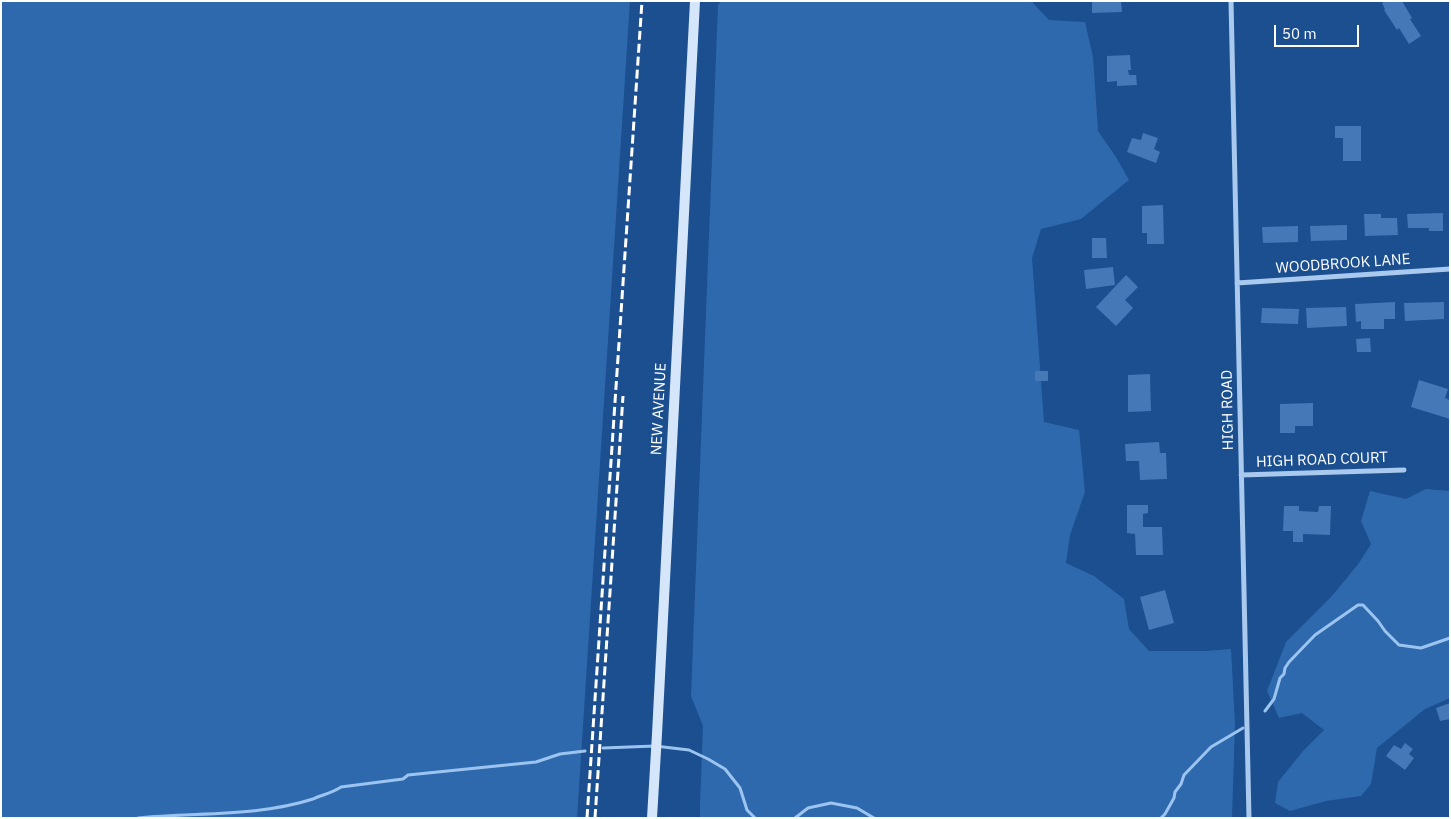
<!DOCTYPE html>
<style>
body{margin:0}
#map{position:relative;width:1451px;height:819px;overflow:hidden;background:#1b4f8f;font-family:"IBM Plex Sans",sans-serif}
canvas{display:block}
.frame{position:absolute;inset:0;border:2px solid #fff;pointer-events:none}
.scale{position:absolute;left:1274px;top:25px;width:85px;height:22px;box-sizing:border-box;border:2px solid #fff;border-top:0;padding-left:6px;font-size:15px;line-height:18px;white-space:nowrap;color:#fff;-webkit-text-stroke:4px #1b4f8f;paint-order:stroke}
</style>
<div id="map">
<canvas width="1451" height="819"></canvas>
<div class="frame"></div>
<div class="scale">50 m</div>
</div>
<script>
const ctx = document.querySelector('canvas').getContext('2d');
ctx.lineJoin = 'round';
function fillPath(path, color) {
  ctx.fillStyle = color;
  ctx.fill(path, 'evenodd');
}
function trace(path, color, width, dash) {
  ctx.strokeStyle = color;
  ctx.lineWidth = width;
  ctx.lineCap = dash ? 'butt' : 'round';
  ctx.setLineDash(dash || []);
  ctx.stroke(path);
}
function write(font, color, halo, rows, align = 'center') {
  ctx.font = font + ' "IBM Plex Sans",sans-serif';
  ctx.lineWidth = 4.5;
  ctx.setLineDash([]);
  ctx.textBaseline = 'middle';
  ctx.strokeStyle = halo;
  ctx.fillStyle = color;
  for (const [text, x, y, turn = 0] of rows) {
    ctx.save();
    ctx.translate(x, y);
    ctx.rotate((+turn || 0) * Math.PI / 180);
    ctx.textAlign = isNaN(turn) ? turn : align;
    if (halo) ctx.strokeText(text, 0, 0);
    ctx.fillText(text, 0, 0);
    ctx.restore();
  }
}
fillPath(new Path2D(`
 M1,1H630L577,818H1Z
 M721,1H1034L1033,3L1049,20L1085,22L1093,57L1098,131L1116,157L1129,180L1081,219L1041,229L1032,258L1044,422L1079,430L1085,492L1070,535L1066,563L1094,576L1124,599L1129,629L1149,651H1206L1231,649L1235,724L1232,818H700V804L703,726L691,696L718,5Z
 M1426,489L1450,491V698L1425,709L1377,748L1371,784L1361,796L1326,801L1290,811L1275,803L1278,782L1303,751L1324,730L1302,713L1279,718L1267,691L1286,642L1332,596L1359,563L1371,544L1361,521L1370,491L1406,499Z`), '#2e69ad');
trace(new Path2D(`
 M1265,711L1274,699L1280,678L1284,674L1285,668L1289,662L1315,635L1358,605H1363L1378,621L1385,631L1399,645L1421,648L1450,638
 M603,748L655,746L689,750L708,759L725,769L740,788L747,810L755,818
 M138,818C196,812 257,817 313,799C322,795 332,793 341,787L403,779L408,775L536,762L560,754L585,751
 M795,818L808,808L831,803L857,808L874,818
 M1161,818L1165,814L1174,798L1175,792L1181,784L1184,775L1211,747L1243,728`), '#9cc4f0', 3);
fillPath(new Path2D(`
 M1092,1H1121L1122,12L1092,13Z
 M1385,1H1402L1412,18L1410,19L1421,36L1409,44L1399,28L1397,30L1384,10L1385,9L1382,3Z
 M1130,55L1131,70H1128L1129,75H1136L1137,85L1117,86V81L1107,82V56Z
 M1335,126H1361V161H1343V138H1335Z
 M1143,133L1158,138L1154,149L1160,152L1156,163L1127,152L1132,138L1141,140Z
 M1163,205L1164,244H1147V233H1142V206Z
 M1443,213V231H1429V228H1408L1407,214Z
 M1364,214H1381V218H1397L1398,235L1365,236Z
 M1347,225V240L1311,241L1310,226Z
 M1298,226V242L1263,243L1262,227Z
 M1092,238H1106L1107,258H1092Z
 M1113,267L1115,285L1086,289L1084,270Z
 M1126,275L1138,287L1125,300L1133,308L1116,326L1096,307Z
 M1395,302V319H1384V329H1361V321L1356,322L1355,304Z
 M1444,302V319L1405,321L1404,303Z
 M1346,307L1347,326L1307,328L1306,308Z
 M1262,308L1299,309L1298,324L1261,323Z
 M1370,338L1371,352H1357L1356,339Z
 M1035,371H1048V381H1035Z
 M1150,374L1151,411L1128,412V375Z
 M1419,380L1448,389L1445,398L1450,400V419L1411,407Z
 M1313,403V426H1295V433H1280V404Z
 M1159,442L1160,453H1166L1167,479L1140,480L1139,461H1126L1125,444Z
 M1127,505H1148V513L1143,514V527H1162L1163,555H1136L1135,534L1127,533Z
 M1284,506H1299V511L1318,512L1319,506H1331L1330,535L1303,534V542H1293V531H1283Z
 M1165,590L1174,623L1149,630L1140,597Z
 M1450,703V719L1440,721L1436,708Z
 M1405,743L1413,749L1409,754L1414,758L1405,770L1386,756L1394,745L1401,749Z`), '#4478b7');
trace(new Path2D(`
 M1231,1L1249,818
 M1237,283L1450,269
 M1241,475L1404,470`), '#a9c9ee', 5);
trace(new Path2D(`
 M652,818L657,734L695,1`), '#d6e6fa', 10);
trace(new Path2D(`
 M587,818L642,1
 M595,818L623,396`), '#fff', 3, [9, 4]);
write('15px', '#fff', '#1b4f8f', [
 ["WOODBROOK LANE",1343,264,-4],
 ["NEW AVENUE",659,409,-87],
 ["HIGH ROAD",1228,410,-91],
 ["HIGH ROAD COURT",1322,460,-2]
]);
</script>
